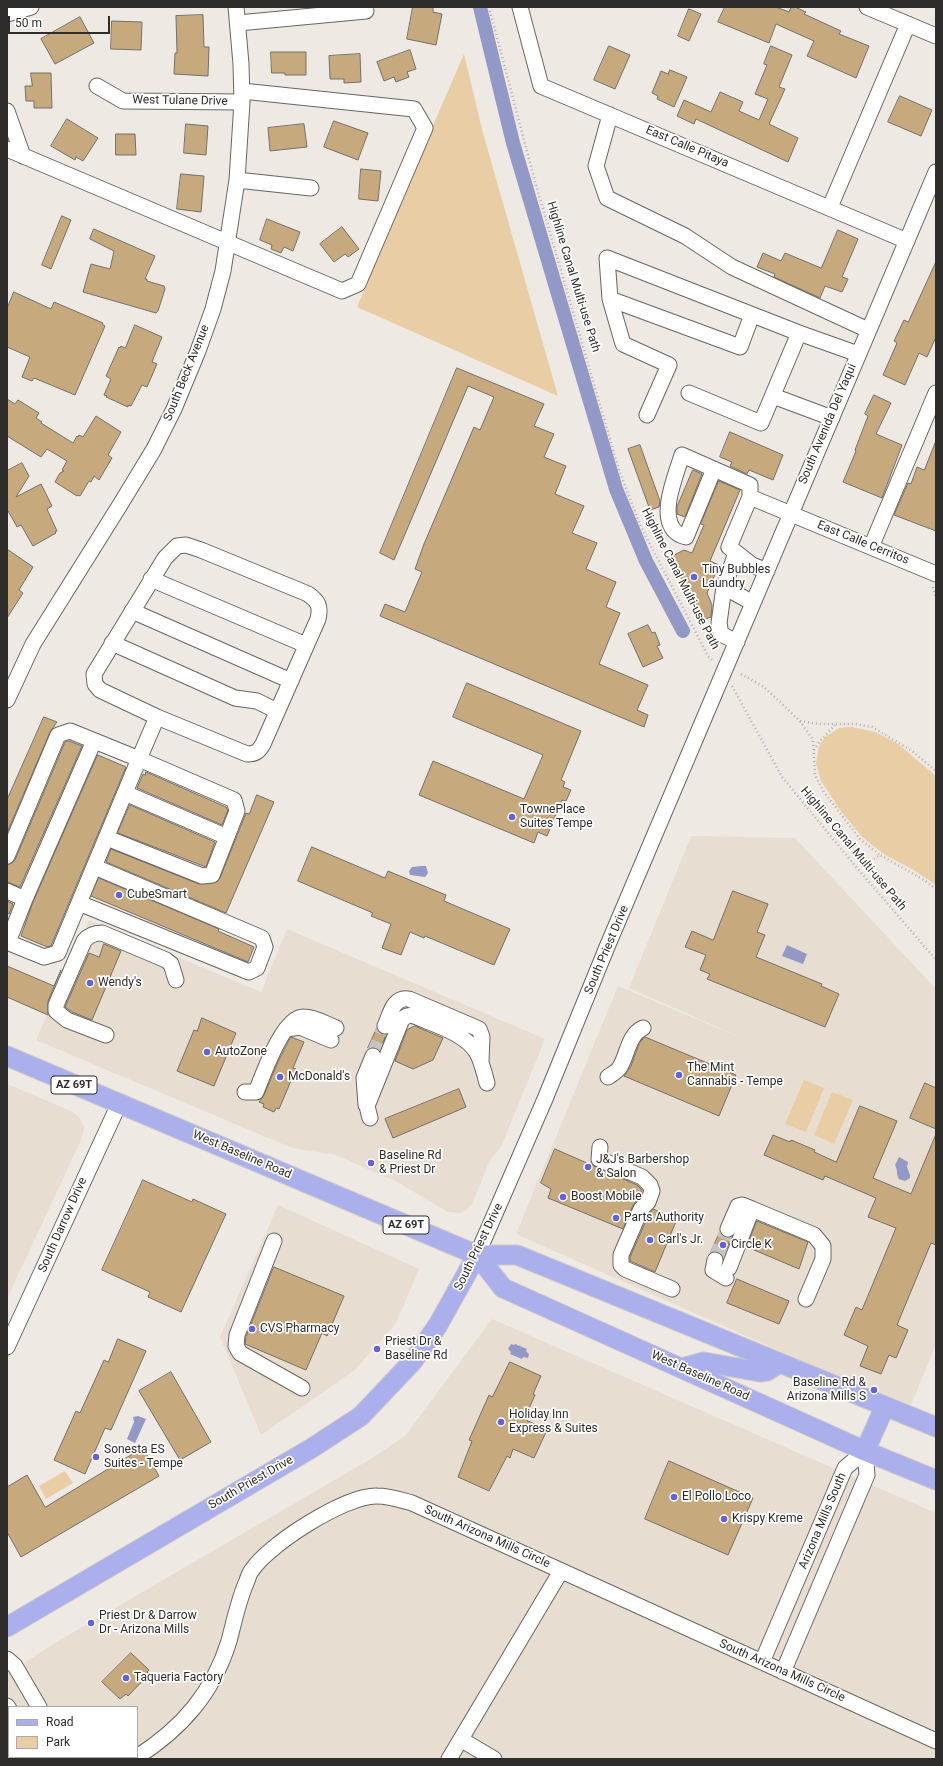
<!DOCTYPE html>
<style>
body{margin:0}
#map{position:relative;width:943px;height:1766px;overflow:hidden;background:#eee9e3;font-family:Roboto,sans-serif}
canvas{display:block}
.frame{position:absolute;inset:0;border:8px solid #2f2d2b;pointer-events:none}
.legend{position:absolute;left:8px;top:1706px;width:130px;height:52px;box-sizing:border-box;background:#fff;border:1px solid #acabaa;margin:0;padding:5px 7px;list-style:none;font-size:12px;color:#2f2d2b}
.legend li{display:flex;align-items:center;gap:8px;height:20px}
.legend b{width:20px;border:1px solid #acabaa}
.scale{position:absolute;left:8px;top:16px;width:102px;height:18px;box-sizing:border-box;border:2px solid #2f2d2b;border-top:0;padding-left:5px;font-size:12px;line-height:14px;white-space:nowrap;color:#2f2d2b;-webkit-text-stroke:3px #fff;paint-order:stroke}
</style>
<div id="map">
<canvas width="943" height="1766"></canvas>
<div class="frame"></div>
<ul class="legend">
<li><b style="height:5px;background:#abafeb"></b>Road</li>
<li><b style="height:11px;background:#e9cea5"></b>Park</li>
</ul>
<div class="scale">50 m</div>
</div>
<script>
const ctx = document.querySelector('canvas').getContext('2d');
ctx.lineJoin = 'round';
function fillPath(path, color) {
  ctx.fillStyle = color;
  ctx.fill(path, 'evenodd');
}
function trace(path, color, width, dash) {
  ctx.strokeStyle = color;
  ctx.lineWidth = width;
  ctx.lineCap = dash ? 'butt' : 'round';
  ctx.setLineDash(dash || []);
  ctx.stroke(path);
}
function write(font, color, halo, rows, align = 'center') {
  ctx.font = font + ' Roboto,sans-serif';
  ctx.lineWidth = 3.5;
  ctx.setLineDash([]);
  ctx.textBaseline = 'middle';
  ctx.strokeStyle = halo;
  ctx.fillStyle = color;
  for (const [text, x, y, turn = 0] of rows) {
    ctx.save();
    ctx.translate(x, y);
    ctx.rotate((+turn || 0) * Math.PI / 180);
    ctx.textAlign = isNaN(turn) ? turn : align;
    if (halo) ctx.strokeText(text, 0, 0);
    ctx.fillText(text, 0, 0);
    ctx.restore();
  }
}
fillPath(new Path2D(`
 M691,836L795,838L936,989V1344L911,1405L798,1359L516,1234L618,986L751,1042L629,988Z
 M89,920L261,992L287,929L545,1039L501,1147L489,1162L472,1204L466,1210L461,1213L448,1212L397,1182L336,1155L292,1148L36,1040Z
 M7,1084L71,1111L80,1118L84,1128L81,1140L7,1299Z
 M278,1205L419,1269L396,1323L355,1370L261,1435L220,1337Z
 M492,1319L936,1513V1759H7V1674L55,1643L369,1460L405,1436ZM9,1707H137V1757H9Z`), '#e7ded1');
fillPath(new Path2D(`
 M464,54L483,133L558,396L357,307L425,144Z
 M852,727L875,732L898,744L936,776V885L912,869L885,855L862,837L840,810L821,781L816,763L819,746L825,737L839,728Z
 M804,1080L824,1088L806,1132L785,1124Z
 M832,1092L853,1100L834,1144L814,1135Z
 M65,1471L73,1483L46,1499L39,1486Z`), '#e9cea5');
fillPath(new Path2D(`
 M422,866H426L428,873L425,877L410,875L409,871L412,867Z
 M787,945L807,954L803,964L782,956Z
 M899,1157L908,1162L907,1167L910,1175V1178L905,1181L899,1179C896,1175 898,1170 895,1165Z
 M511,1344L514,1345L515,1344L527,1349L526,1351L529,1354L528,1358L523,1357L522,1359L510,1354L511,1352L508,1349Z
 M138,1416L146,1419L135,1443L127,1439L134,1422L133,1417Z`), '#9299c7');
trace(new Path2D(`
 M480,7L513,143L616,489L646,561L683,631`), '#9299c7', 14);
const building = new Path2D(`
 M413,7H433V12L442,14L436,45L407,39Z
 M725,7H776L789,12L791,7H795L806,12L804,14L841,31L839,34L869,46L856,78L807,56L814,41L776,24L769,43L718,22Z
 M689,9L701,14L689,41L678,36Z
 M203,15L204,47H209L208,76L174,74L175,53H177L176,16Z
 M80,17L94,43L55,64L41,39Z
 M112,21L142,22L141,50L111,49Z
 M609,46L630,55L615,89L594,80Z
 M771,46L792,55L779,87L785,89L769,124L798,138L788,162L696,119L694,124L677,116L684,100L711,112L720,92L743,102L739,111L759,120L768,99L755,94L767,65L764,64Z
 M410,50L416,69L407,72L409,77L396,82L394,77L384,81L377,62Z
 M271,52H306V75H285V73H272Z
 M360,54L361,82L344,83V79H330L329,56Z
 M670,70L687,77L674,107L657,99L658,96L652,93L661,71L668,74Z
 M31,73H51L52,108H34V101H26L25,86H32Z
 M900,96L932,110L921,136L888,122Z
 M67,119L98,138L83,161L76,157L75,160L51,146Z
 M334,121L368,133L358,160L324,147Z
 M186,124L208,126L206,155L184,153Z
 M304,124L307,147L270,151L268,128Z
 M116,134H135L136,155H116Z
 M361,169L381,171L378,201L359,199Z
 M181,174L204,176L201,212L177,209Z
 M62,216L71,220L51,269L42,265Z
 M267,219L300,232L293,251L284,247L281,253L271,249L272,245L260,240Z
 M342,227L359,249L348,257L345,254L334,262L320,244Z
 M94,229L155,256L145,279H147V281L164,286L165,289L158,311L156,313L83,292L91,264L110,269L114,251L90,239Z
 M838,230L858,239L842,277L848,279L842,292L825,286L820,298L774,277L775,274L757,267L763,253L781,261L785,253L821,268Z
 M936,262V337L927,357L919,353L905,385L883,375L897,343L894,341L904,320L908,322Z
 M14,292L51,309L54,302L103,323L102,324L105,326L75,395L34,378L32,381L22,377L30,357L7,347V309Z
 M135,325L162,337L152,362L157,364L147,387L142,385L131,406L128,405V407L106,397L107,396L104,395L111,379L106,376L119,347L120,348L121,346L125,348Z
 M457,368L544,404L534,426L554,434L544,457L566,466L555,494L584,506L572,533L597,543L586,569L616,582L606,607L620,613L599,664L648,685L637,710L648,715L644,727L380,616L385,604L405,612L422,572L415,569L424,544L474,427L480,430L494,397L468,386L394,560L380,553Z
 M874,395L891,403L876,434L902,445L882,498L843,482L856,451L855,450L868,416L865,414Z
 M7,399L15,404L18,400L39,413L36,418L42,422L41,423L73,443L77,436L78,437L79,435L83,437L96,416L121,432L108,455L112,458L99,480L94,476L91,482L89,481L80,496L78,495L77,496L55,482L60,473L64,471L62,470L67,461L47,449L41,457L7,436Z
 M730,432L783,455L773,480L749,470L747,474L730,466L732,462L720,457Z
 M936,441V531L894,515L908,483L911,484L917,467L924,470Z
 M640,445L660,501L659,507L650,510L628,449Z
 M22,463L29,476L16,497L41,484L52,506L47,509L57,531L55,532L56,533L33,546L21,525L17,527L16,525L8,511L7,513V471Z
 M693,470L702,474L685,517L677,514V507Z
 M719,481L740,490L710,561L719,565L707,593L712,605L711,617L703,620L670,557L684,550L692,553L704,525L701,524Z
 M7,549L33,567L19,590L23,593L7,618Z
 M648,625L652,633L655,632L660,645L657,646L663,658L643,667L628,634Z
 M467,683L581,731L561,780L565,782L563,787L571,790L566,801L562,800L547,836L538,832L534,843L419,795L433,761L524,799L543,755L453,717Z
 M44,717L57,722L50,732L7,833V800Z
 M69,741L82,746L20,887L7,882V865L12,863L15,860L65,742Z
 M98,755L126,767L51,946L47,947L21,936L33,902Z
 M146,772L226,807L228,810L222,825L137,788L143,774L145,775Z
 M257,795L274,802L226,913L106,862L111,849L199,884L217,882L220,878L246,813L249,814Z
 M130,805L215,842L206,867L118,833Z
 M312,847L385,878L388,871L446,895L444,901L510,929L494,965L425,936L424,938L410,932L401,955L382,948L391,924L371,916L373,913L298,881Z
 M99,878L219,929L218,931L254,947L248,962L91,896Z
 M733,891L768,904L757,932L765,935L756,957L822,984L821,986L839,994L825,1027L707,979L710,974L700,970L706,955L685,947L692,931L713,940Z
 M7,901L13,904L9,914L7,913Z
 M104,944L121,951L92,1020L72,1012L65,1007L89,953L99,957Z
 M7,966L54,986L61,970L48,1001V1015L7,997Z
 M202,1018L236,1033L214,1086L177,1071L194,1030L197,1031Z
 M415,1026L443,1038L433,1060L413,1069L395,1061L407,1030Z
 M377,1028L381,1034L386,1035L380,1050L376,1048H368Z
 M291,1037L304,1042L293,1068L296,1069L279,1109L276,1108L274,1112L263,1107L264,1104L259,1102L264,1095L277,1064Z
 M645,1037L736,1075L719,1116L624,1076L631,1066L639,1044Z
 M925,1083L936,1088V1129L910,1118Z
 M459,1089L466,1107L393,1138L385,1119Z
 M860,1106L897,1121L873,1178L911,1194L936,1134V1245L931,1243L897,1325L908,1330L896,1358L889,1355L881,1374L860,1366L868,1346L844,1335L856,1307L862,1310L896,1228L868,1217L876,1198L825,1176L823,1180L764,1155L773,1135L790,1142L791,1140L815,1150L814,1152L836,1162Z
 M555,1149L637,1185L642,1190L640,1197L633,1205L623,1229L548,1198L551,1189L541,1183Z
 M143,1180L192,1202L193,1199L226,1214L181,1312L148,1297L150,1292L102,1270Z
 M653,1209L677,1219L655,1272L630,1261V1257L649,1214Z
 M757,1221L808,1242L799,1269L747,1247Z
 M720,1232L724,1237H731L724,1257L717,1251L711,1252Z
 M274,1267L344,1296L327,1336L322,1333L306,1370L245,1344L246,1337Z
 M737,1279L789,1301L779,1324L727,1303Z
 M118,1339L146,1351L111,1430L105,1428L85,1474L54,1460L76,1411L80,1413L104,1360L108,1362Z
 M510,1362L541,1376L533,1394L535,1395L527,1413L530,1414L526,1420L547,1430L534,1458L513,1449L510,1458L507,1456L489,1491L458,1477L472,1441L469,1440L489,1395L492,1397Z
 M171,1372L211,1442L180,1460L139,1391Z
 M143,1448L159,1476L21,1557L7,1532V1487L27,1475L45,1507Z
 M669,1461L753,1498L728,1555L645,1519Z
 M131,1653L149,1670L147,1672L149,1674L128,1696L126,1694L120,1699L102,1682Z`);
fillPath(building, '#c6a97d');
trace(building, '#74706b', 1);
trace(new Path2D(`
 M373,1056L385,1026
 M715,1260L728,1229`), '#c8c3be', 15, [15, 8]);
const minor = new Path2D(`
 M520,7L541,86L907,241
 M867,7L936,36
 M7,14L31,7
 M238,23L366,11
 M97,86L123,101L242,102
 M7,111L23,156
 M610,115L596,166L607,198L685,236L732,267L868,330
 M7,149L342,291L358,284L425,128L414,109L242,91
 M237,180L311,188
 M830,207L908,24
 M610,299L740,347L752,315
 M689,393L761,423L799,333L858,354
 M773,396L832,418
 M647,415L669,365L623,344L610,299L607,258L799,333
 M714,469L686,537C683,536 679,535 677,533C657,518 676,475 682,455L750,485V497L936,574
 M750,497L729,547L752,565L767,571
 M186,545L201,550L308,594C318,601 321,606 318,619L263,744C259,751 256,754 247,754L157,717L100,690L95,684L94,674L165,558L177,546Z
 M871,547L936,393
 M736,553L724,587L753,603
 M151,579L306,645
 M724,587L719,623L721,634L737,642
 M132,611L291,681
 M112,643L235,698L257,701L277,711
 M7,700L33,644L120,505L154,449L174,409L198,351L213,309L223,271L237,180L242,102L241,64L236,7
 M125,793L227,837
 M107,838L202,876L212,875L237,811L234,800L139,759L157,717
 M7,856L58,735L70,731L139,759L58,953L44,957L7,942
 M7,891L25,899L8,942
 M25,899L94,741
 M79,903L249,972L257,968L265,947L262,938L95,867
 M385,1026C390,1015 393,996 409,999L479,1029L482,1037L481,1061
 M286,1029L300,1027L331,1040
 M106,1035L67,1020L56,1011V1005L84,941C89,935 94,933 102,933L166,960L171,964L176,980
 M608,1077C612,1074 618,1071 620,1067C628,1054 628,1035 643,1028
 M245,1092H256C263,1075 283,1016 304,1017C315,1017 326,1024 336,1028
 M366,1105L364,1078L373,1056
 M370,1118L367,1106L402,1019L407,1016L412,1015C432,1024 466,1033 477,1053C482,1062 484,1073 487,1083
 M600,1147L599,1159L642,1177L650,1185L652,1191L648,1202L641,1209L621,1255V1265L625,1269L672,1289
 M728,1229L738,1206L742,1205L752,1209
 M274,1241L237,1335L236,1346L240,1353L302,1388
 M477,1255L545,1099L607,947L936,172
 M715,1260L713,1270L726,1278
 M729,1268L752,1209L814,1235L823,1246V1259L806,1299
 M7,1347L119,1104
 M7,1659L15,1666L39,1707
 M762,1662L845,1468L865,1451
 M783,1672L867,1475L865,1451
 M7,1706L9,1709
 M462,1740L494,1759
 M37,1757L38,1759
 M69,1757L70,1759
 M137,1757C182,1728 213,1693 229,1641C234,1622 238,1602 246,1583C248,1579 249,1573 252,1570C269,1544 346,1495 377,1496C389,1496 401,1500 412,1503L936,1741
 M449,1759L561,1571`);
const major = new Path2D(`
 M7,1056L477,1255H517L936,1427
 M477,1255L503,1288L865,1451L936,1480
 M682,1368L704,1362L760,1372L767,1371L780,1363
 M865,1451L885,1406
 M7,1627L312,1448L361,1416L413,1361L438,1325L477,1255`);
trace(minor, '#696560', 17);
trace(major, '#c9c8c8', 21);
trace(new Path2D(`
 M489,7L534,178L619,470L641,527L708,656L714,662
 M933,587L936,598
 M741,674L764,687L800,721L819,724H855L872,727L912,751L936,771
 M732,686L782,777L857,868L936,960
 M800,721L813,740L815,775L824,792L860,839L880,855
 M814,750L819,742L835,725
 M874,859L880,855L924,880L936,889`), '#b1ada8', 2.5, [1, 3]);
trace(minor, '#fff', 15);
trace(major, '#abafeb', 19);
for (const [x, y, r, color] of [
 [694,577,4,"#6163dc"],
 [512,817,4,"#6163dc"],
 [119,895,4,"#6163dc"],
 [90,983,4,"#6163dc"],
 [207,1052,4,"#6163dc"],
 [679,1075,4,"#6163dc"],
 [280,1077,4,"#6163dc"],
 [371,1163,4,"#6163dc"],
 [588,1167,4,"#6163dc"],
 [563,1197,4,"#6163dc"],
 [616,1218,4,"#6163dc"],
 [650,1240,4,"#6163dc"],
 [723,1245,4,"#6163dc"],
 [252,1329,4,"#6163dc"],
 [377,1349,4,"#6163dc"],
 [874,1390,4,"#6163dc"],
 [501,1422,4,"#6163dc"],
 [96,1457,4,"#6163dc"],
 [674,1497,4,"#6163dc"],
 [724,1519,4,"#6163dc"],
 [91,1623,4,"#6163dc"],
 [126,1678,4,"#6163dc"]
]) {
  const dot = new Path2D();
  dot.arc(x, y, r, 0, 2 * Math.PI);
  ctx.fillStyle = color;
  ctx.fill(dot);
  trace(dot, '#fff', 1.5);
}
for (const [x, y, w] of [
 [74,1085,46],
 [406,1225,46]
]) {
  const box = new Path2D();
  box.roundRect(x - w / 2, y - 9, w, 18, 3);
  ctx.fillStyle = '#fff';
  ctx.fill(box);
  trace(box, '#2f2d2b', 1);
}
write('bold 11px', '#2f2d2b', null, [
 ["AZ 69T",74,1085],
 ["AZ 69T",406,1225]
]);
write('12px', '#2f2d2b', '#fff', [
 ["West Tulane Drive",180,101,1],
 ["East Calle Pitaya",687,147,23],
 ["Highline Canal Multi-use Path",573,277,73],
 ["South Beck Avenue",187,373,-68],
 ["South Avenida Del Yaqui",828,424,-67],
 ["East Calle Cerritos",863,543,22],
 ["Highline Canal Multi-use Path",680,579,63],
 ["Highline Canal Multi-use Path",853,849,50],
 ["South Priest Drive",607,950,-67],
 ["West Baseline Road",242,1155,23],
 ["South Darrow Drive",63,1225,-66],
 ["South Priest Drive",479,1247,-64],
 ["West Baseline Road",700,1376,24],
 ["South Priest Drive",251,1483,-30],
 ["Arizona Mills South",823,1521,-67],
 ["South Arizona Mills Circle",487,1537,24],
 ["South Arizona Mills Circle",782,1671,24]
]);
write('12px', '#2f2d2b', '#fff', [
 ["Tiny Bubbles",702,570],
 ["Laundry",702,584],
 ["TownePlace",520,810],
 ["Suites Tempe",520,824],
 ["CubeSmart",127,895],
 ["Wendy's",98,983],
 ["AutoZone",215,1052],
 ["The Mint",687,1068],
 ["Cannabis - Tempe",687,1082],
 ["McDonald's",288,1077],
 ["Baseline Rd",379,1156],
 ["& Priest Dr",379,1170],
 ["J&J's Barbershop",596,1160],
 ["& Salon",596,1174],
 ["Boost Mobile",571,1197],
 ["Parts Authority",624,1218],
 ["Carl's Jr.",658,1240],
 ["Circle K",731,1245],
 ["CVS Pharmacy",260,1329],
 ["Priest Dr &",385,1342],
 ["Baseline Rd",385,1356],
 ["Baseline Rd &",866,1383,"right"],
 ["Arizona Mills S",866,1397,"right"],
 ["Holiday Inn",509,1415],
 ["Express & Suites",509,1429],
 ["Sonesta ES",104,1450],
 ["Suites - Tempe",104,1464],
 ["El Pollo Loco",682,1497],
 ["Krispy Kreme",732,1519],
 ["Priest Dr & Darrow",99,1616],
 ["Dr - Arizona Mills",99,1630],
 ["Taqueria Factory",134,1678]
], 'left');
</script>
